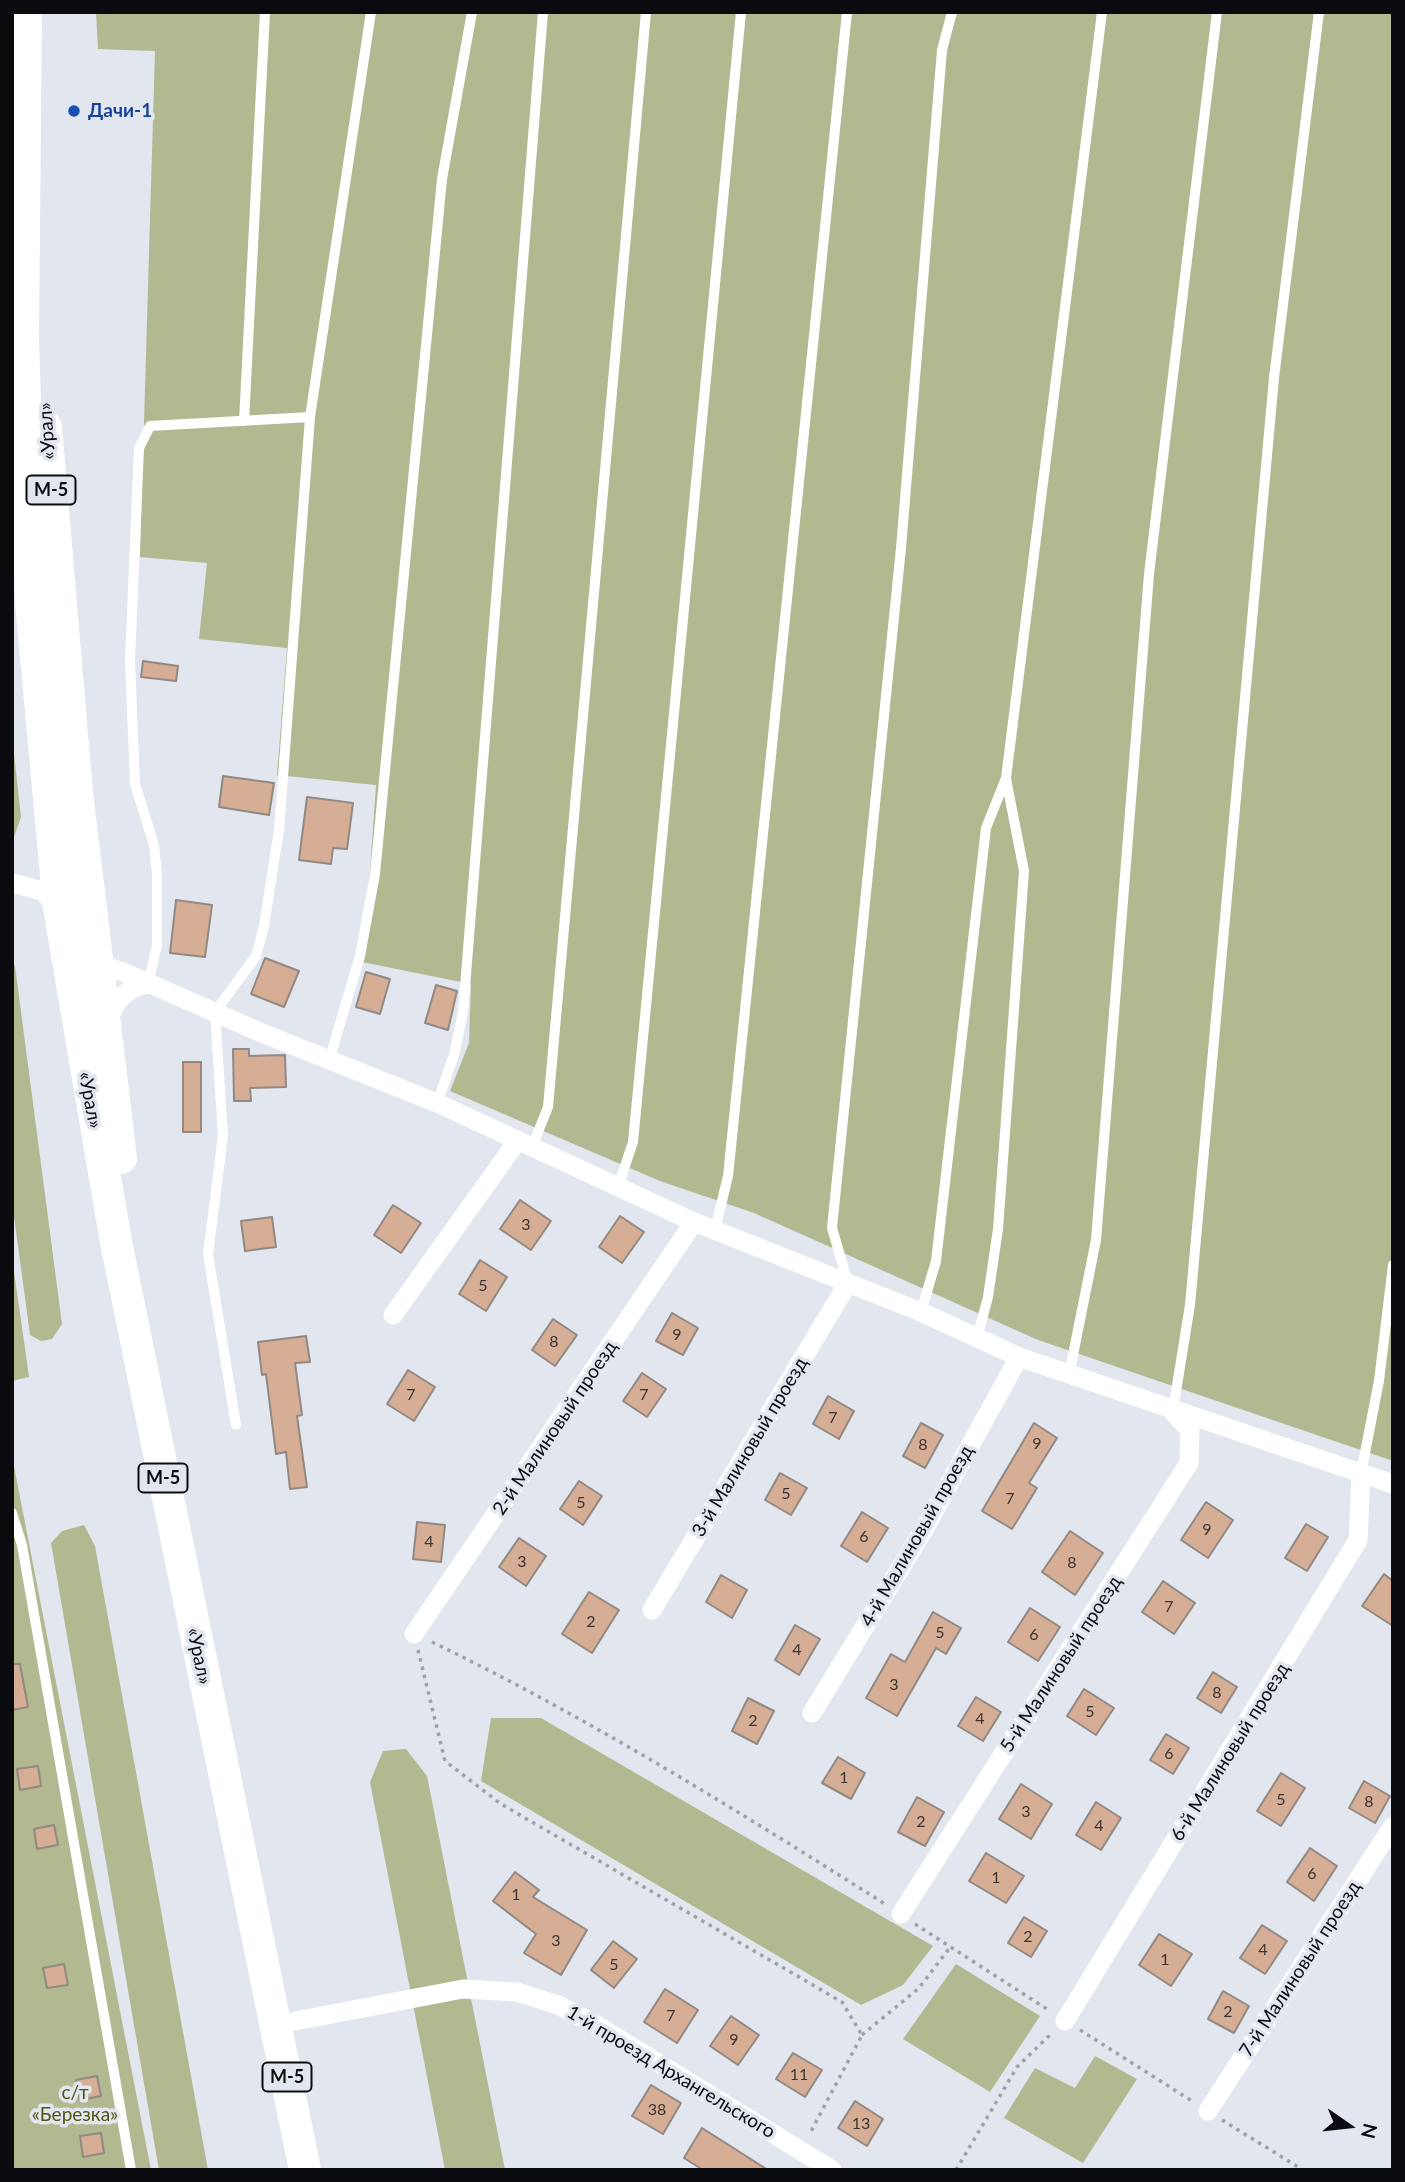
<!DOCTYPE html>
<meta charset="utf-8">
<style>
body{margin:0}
#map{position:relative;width:1405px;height:2182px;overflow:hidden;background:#e1e6ef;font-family:Lato,sans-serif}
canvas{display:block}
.frame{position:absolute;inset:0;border:14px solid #0a0b0e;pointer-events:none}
.north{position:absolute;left:1314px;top:2091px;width:70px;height:70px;-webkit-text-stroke:5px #e1e6ef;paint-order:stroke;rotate:104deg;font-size:19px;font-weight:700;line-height:28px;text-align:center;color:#0a0b0e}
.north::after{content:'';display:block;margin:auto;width:24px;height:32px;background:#0a0b0e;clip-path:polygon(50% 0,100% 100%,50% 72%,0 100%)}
</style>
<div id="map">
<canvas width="1405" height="2182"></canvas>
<div class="frame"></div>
<div class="north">N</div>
</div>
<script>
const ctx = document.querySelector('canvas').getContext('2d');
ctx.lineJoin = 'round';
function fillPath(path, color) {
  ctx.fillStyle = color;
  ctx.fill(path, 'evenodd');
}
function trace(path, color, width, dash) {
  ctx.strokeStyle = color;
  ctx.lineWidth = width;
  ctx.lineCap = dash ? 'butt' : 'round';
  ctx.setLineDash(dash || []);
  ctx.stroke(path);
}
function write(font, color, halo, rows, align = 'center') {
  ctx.font = font + ' Lato,sans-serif';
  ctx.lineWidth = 7;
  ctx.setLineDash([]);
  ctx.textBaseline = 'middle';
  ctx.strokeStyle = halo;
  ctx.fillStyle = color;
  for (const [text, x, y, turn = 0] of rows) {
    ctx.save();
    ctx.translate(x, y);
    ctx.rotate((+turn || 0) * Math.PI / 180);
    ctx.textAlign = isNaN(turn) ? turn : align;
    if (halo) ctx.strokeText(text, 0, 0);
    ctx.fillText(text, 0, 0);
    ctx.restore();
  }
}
fillPath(new Path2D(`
 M96,12H1393V1461L1038,1340L754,1213L660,1181L450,1091L469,1043L471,984L357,961L370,872L376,785L277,775L287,648L199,639L207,563L140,557L155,51L98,49Z
 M12,735L21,817L12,843Z
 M12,963L15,966L62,1324L52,1339L41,1341L30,1335L12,1201Z
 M12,1257L29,1377L12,1381Z
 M12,1456L151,2170H12Z
 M84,1525L95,1546L208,2170H159L51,1543L62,1531Z
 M491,1718H541L933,1946L903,1985L861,2005L481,1781Z
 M406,1749L427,1776L505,2170H445L370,1782L383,1751Z
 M956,1964L1040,2016L990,2092L903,2039Z
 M1095,2056L1137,2079L1083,2163L1004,2118L1035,2068L1075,2088Z`), '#b2b890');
const building = new Path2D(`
 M143,661L178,666L176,681L141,677Z
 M223,776L274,783L269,815L219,807Z
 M307,797L353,803L347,849L333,848L331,864L299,860Z
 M176,900L212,905L205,957L170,953Z
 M265,958L299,971L284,1007L251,994Z
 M366,972L390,979L380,1014L356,1007Z
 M436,985L457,991L448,1030L425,1023Z
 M233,1049H249V1056L285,1055L286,1087L250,1088L251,1101H234Z
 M183,1062H201V1132H183Z
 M520,1200L551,1221L531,1250L500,1229Z
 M393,1205L421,1223L401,1253L374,1235Z
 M620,1216L644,1232L622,1263L599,1247Z
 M272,1217L276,1247L245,1251L241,1221Z
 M480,1260L507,1277L486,1311L459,1294Z
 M672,1313L698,1328L683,1355L656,1341Z
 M553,1319L577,1335L555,1366L532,1350Z
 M306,1336L310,1362L295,1363L302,1415L297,1416L307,1487L290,1489L286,1452L276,1454L266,1374L262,1375L258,1342Z
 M408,1370L435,1387L414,1421L387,1404Z
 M642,1373L666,1389L647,1417L623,1401Z
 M828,1396L854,1411L839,1439L813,1424Z
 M921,1423L943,1435L925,1468L903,1456Z
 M1034,1423L1057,1438L1029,1483L1037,1488L1012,1529L982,1511Z
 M780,1473L807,1488L791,1515L765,1500Z
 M579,1481L602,1496L583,1525L560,1509Z
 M1206,1502L1233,1520L1208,1558L1181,1540Z
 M862,1512L888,1528L867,1562L841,1546Z
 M417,1522L445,1525L441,1562L413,1559Z
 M1306,1524L1328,1537L1307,1571L1285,1558Z
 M1070,1531L1103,1553L1075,1595L1042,1572Z
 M519,1538L546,1556L526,1586L499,1567Z
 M1384,1574L1393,1581V1626L1362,1606Z
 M721,1575L747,1590L732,1618L706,1602Z
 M1163,1581L1195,1603L1174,1634L1142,1612Z
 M589,1592L619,1610L592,1653L562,1634Z
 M1030,1608L1060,1627L1038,1661L1008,1642Z
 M933,1612L961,1628L946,1654L936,1648L897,1716L866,1698L891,1654L905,1662Z
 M795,1625L820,1639L799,1675L775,1660Z
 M12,1664H20L28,1707L12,1710Z
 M1213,1672L1237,1687L1221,1713L1197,1698Z
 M1084,1689L1114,1708L1096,1735L1067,1716Z
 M976,1697L1001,1712L983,1741L958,1726Z
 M748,1698L774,1711L757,1744L732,1731Z
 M1166,1734L1189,1748L1173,1774L1150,1760Z
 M838,1757L865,1773L851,1799L822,1783Z
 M38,1766L41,1786L20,1790L17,1769Z
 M1281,1773L1305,1788L1281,1826L1257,1811Z
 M1364,1781L1390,1796L1375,1823L1349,1808Z
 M1021,1784L1052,1804L1031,1839L999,1819Z
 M917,1797L944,1812L925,1846L898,1832Z
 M1096,1802L1121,1818L1101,1850L1076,1835Z
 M54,1825L58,1845L37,1849L34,1829Z
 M1310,1848L1337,1866L1314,1901L1287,1882Z
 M986,1853L1024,1876L1006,1903L969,1881Z
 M515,1872L539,1890L533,1897L587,1930L561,1975L524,1953L536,1934L493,1901Z
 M1024,1917L1047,1931L1031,1957L1008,1943Z
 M1262,1925L1287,1941L1265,1974L1240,1958Z
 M1159,1934L1192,1954L1171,1986L1139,1965Z
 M613,1941L637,1959L614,1988L591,1970Z
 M64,1964L68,1985L47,1988L43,1968Z
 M665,1989L698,2010L677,2043L644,2022Z
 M1223,1991L1249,2006L1234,2033L1208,2019Z
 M731,2016L759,2035L738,2065L710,2046Z
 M793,2053L822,2070L805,2097L776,2079Z
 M97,2076L101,2096L80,2100L76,2080Z
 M651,2085L681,2103L663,2134L632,2116Z
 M855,2101L883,2119L867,2146L838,2128Z
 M702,2128L768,2170H703L684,2158Z
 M101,2133L104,2153L83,2157L80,2136Z`);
fillPath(building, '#d5ae95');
trace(building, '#928983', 2);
trace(new Path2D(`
 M432,1642C589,1718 738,1811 885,1904
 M418,1650L445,1761L501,1804L842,2002L862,2035L809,2135
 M915,1924L1050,2011
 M1080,2030L1192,2101
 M862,2035L919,1988L951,1946
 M1222,2120L1303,2170
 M956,2170L1017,2067L1053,2032`), '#9ea2a9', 3.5, [3.5, 5]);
trace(new Path2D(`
 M244,421L265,12
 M148,984L157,945V875L154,845L135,784L130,661L139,448L150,426L310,417
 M329,1061L360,956L375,874L442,179L472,12
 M437,1103L454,1055L463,1012L543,12
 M532,1147L548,1107L646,12
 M618,1187L633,1142L741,12
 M715,1230L728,1176L847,12
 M848,1283L832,1228L901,548L942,50L952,12
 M921,1312L936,1261L986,828L1006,778L1102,12
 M977,1338L988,1297L998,1229L1024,871L1006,779
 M1069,1375L1096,1240L1149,574L1217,12
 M1173,1410L1190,1305L1274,378L1319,12
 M236,1425L208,1254L223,1136L215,1012L256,956L264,926L279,830L310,417L371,12
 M1361,1473L1379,1381L1393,1265
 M12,1513L22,1545L131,2170`), '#fff', 10);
trace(new Path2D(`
 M12,883L42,891L59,908
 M89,966L102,965L123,972L262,1033L437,1103L694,1222L921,1312L1019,1357L1393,1484
 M108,1022C114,1001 126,987 148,984
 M393,1315L518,1140
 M652,1610L848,1283
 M414,1634L694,1222
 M812,1713L926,1526L1019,1357
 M901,1914L1189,1463L1190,1431L1173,1412
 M295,2021L463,1989L517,1992L558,2005L598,2026L832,2170
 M1065,2021L1358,1540L1361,1473
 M1208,2111L1393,1826`), '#fff', 19);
trace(new Path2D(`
 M26,12L23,336L31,602L59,908L116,1242L305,2170
 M46,427L77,793L121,1158`), '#fff', 32);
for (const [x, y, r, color] of [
 [74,111,7,"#1a4fb4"]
]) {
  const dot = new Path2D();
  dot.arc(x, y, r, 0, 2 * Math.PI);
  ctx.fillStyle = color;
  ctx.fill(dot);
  trace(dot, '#e1e6ef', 2.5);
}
write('16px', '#3d3430', null, [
 ["3",526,1225],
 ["5",483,1286],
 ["9",677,1335],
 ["8",554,1342],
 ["7",411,1395],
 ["7",644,1395],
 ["7",833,1418],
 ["9",1037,1444],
 ["8",923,1445],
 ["5",786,1494],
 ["7",1010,1499],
 ["5",581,1503],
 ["9",1207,1530],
 ["6",864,1537],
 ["4",429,1542],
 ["3",522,1562],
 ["8",1072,1563],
 ["7",1169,1607],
 ["2",591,1622],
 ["5",940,1633],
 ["6",1034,1635],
 ["4",797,1650],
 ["3",894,1685],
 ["8",1217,1693],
 ["5",1090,1712],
 ["4",980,1719],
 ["2",753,1721],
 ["6",1169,1754],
 ["1",844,1778],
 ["5",1281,1800],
 ["8",1369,1802],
 ["3",1026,1812],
 ["2",921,1822],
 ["4",1099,1826],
 ["6",1312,1874],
 ["1",996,1878],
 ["1",516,1895],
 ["2",1028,1937],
 ["3",556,1941],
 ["4",1263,1950],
 ["1",1165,1960],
 ["5",614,1965],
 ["2",1228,2012],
 ["7",671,2016],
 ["9",734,2040],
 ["11",799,2075],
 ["38",657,2110],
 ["13",861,2124]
]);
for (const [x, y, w] of [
 [51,490,49],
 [163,1478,49],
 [287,2077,49]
]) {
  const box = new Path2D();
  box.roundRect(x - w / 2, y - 14.5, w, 29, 5);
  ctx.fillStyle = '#e1e6ef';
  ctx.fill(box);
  trace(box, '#0a0b0e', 2);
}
write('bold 18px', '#0a0b0e', null, [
 ["М-5",51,490],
 ["М-5",163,1478],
 ["М-5",287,2077]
]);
write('bold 19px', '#164399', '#e1e6ef', [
 ["Дачи-1",88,111]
], 'left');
write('19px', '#0a0b0e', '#e1e6ef', [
 ["«Урал»",47,431,-94],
 ["«Урал»",90,1100,79],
 ["2-й Малиновый проезд",555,1428,-56],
 ["3-й Малиновый проезд",750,1447,-59],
 ["4-й Малиновый проезд",917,1536,-60],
 ["«Урал»",199,1656,78],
 ["5-й Малиновый проезд",1061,1664,-57],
 ["6-й Малиновый проезд",1230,1752,-58],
 ["7-й Малиновый проезд",1300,1969,-57],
 ["1-й проезд Архангельского",671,2072,31]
]);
write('19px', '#515614', '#e1e6ef', [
 ["с/т",75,2093],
 ["«Березка»",75,2115]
]);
</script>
